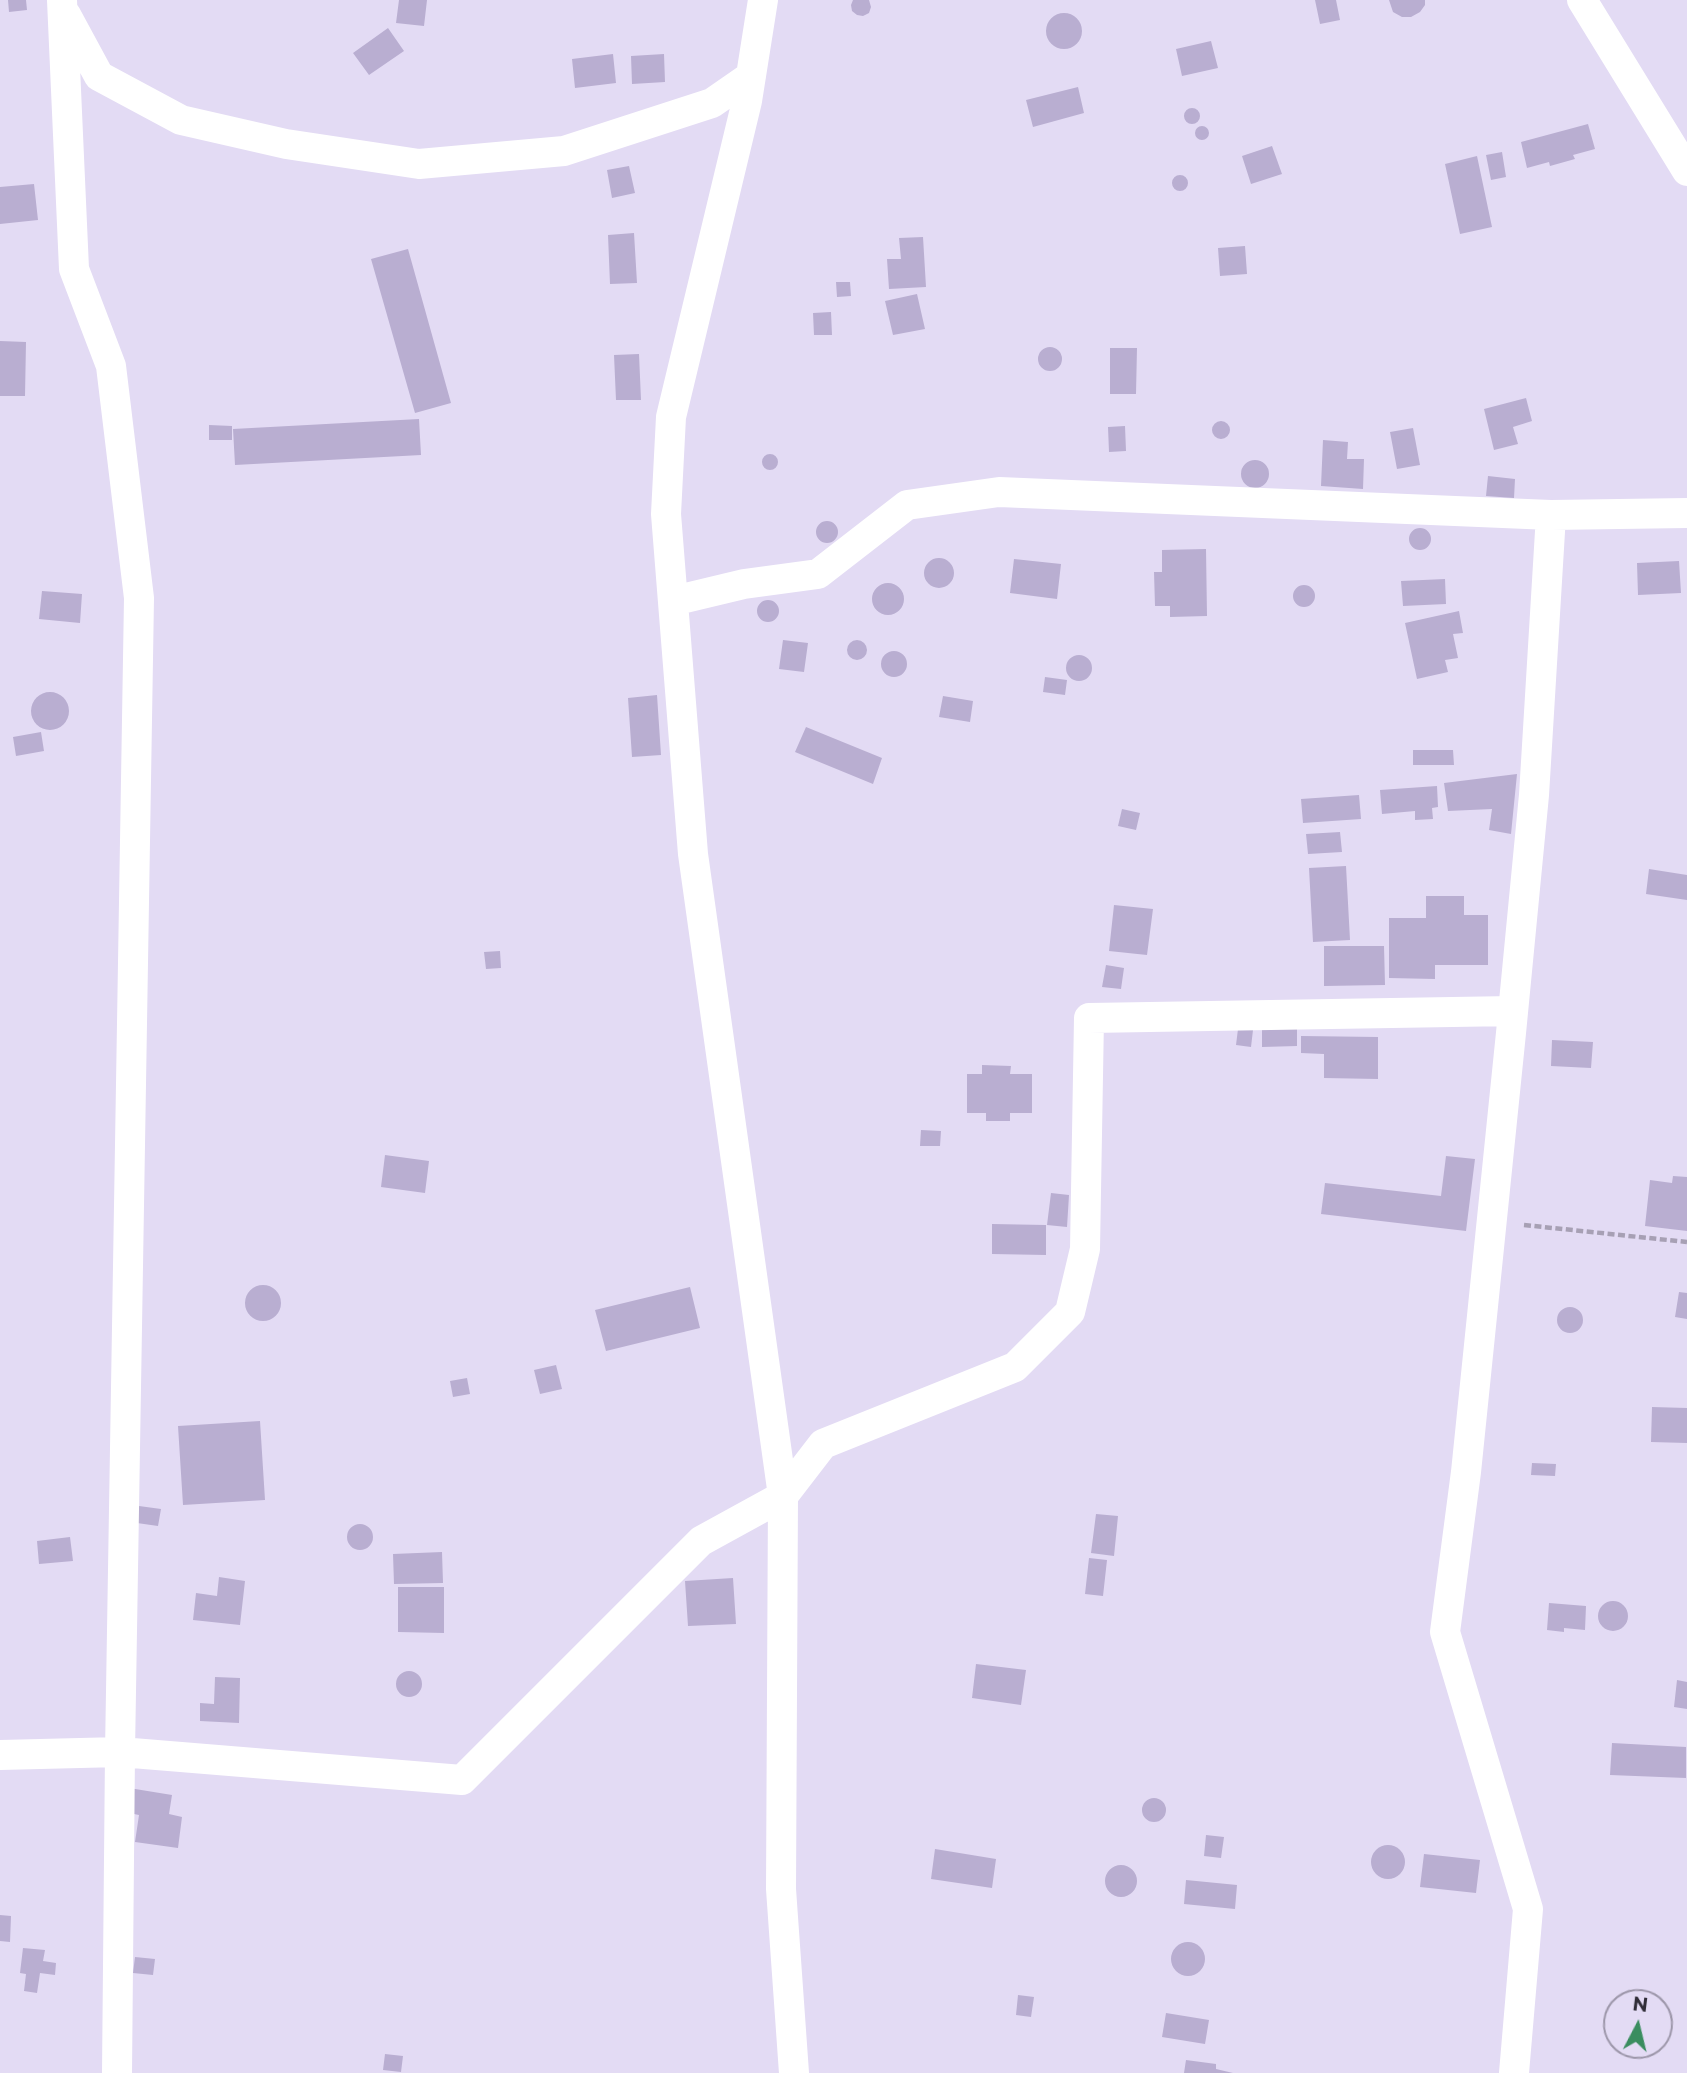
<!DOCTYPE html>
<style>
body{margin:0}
#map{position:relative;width:1687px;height:2073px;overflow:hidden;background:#e3dbf4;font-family:Montserrat,sans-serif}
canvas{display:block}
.north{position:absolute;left:1603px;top:1989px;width:70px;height:70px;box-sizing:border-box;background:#e3dbf4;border:2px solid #9c96a9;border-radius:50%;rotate:7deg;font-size:19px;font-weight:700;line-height:28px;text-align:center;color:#312e38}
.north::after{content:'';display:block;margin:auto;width:24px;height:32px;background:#3a8d5f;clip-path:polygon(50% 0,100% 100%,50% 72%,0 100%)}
</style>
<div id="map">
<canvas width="1687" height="2073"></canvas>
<div class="north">N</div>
</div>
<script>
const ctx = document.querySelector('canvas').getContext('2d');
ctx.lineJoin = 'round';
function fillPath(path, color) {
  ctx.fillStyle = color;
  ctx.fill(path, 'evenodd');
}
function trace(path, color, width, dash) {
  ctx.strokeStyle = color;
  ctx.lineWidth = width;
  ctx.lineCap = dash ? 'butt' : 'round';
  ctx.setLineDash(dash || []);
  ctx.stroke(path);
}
fillPath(new Path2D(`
 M8,0H26L27,10L9,12Z
 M399,0H427L424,26L396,23Z
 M853,0H869L871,7L869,13L863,16L857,15L852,11L851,5Z
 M1315,0H1336L1340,20L1320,24Z
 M1389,0H1425V5L1420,12L1411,17H1402L1393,12Z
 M1046 31a18 18 0 1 1 36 0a18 18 0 1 1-36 0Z
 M388,28L404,51L369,75L353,53Z
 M1211,41L1218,68L1182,76L1176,49Z
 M613,54L616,83L575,88L572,59Z
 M664,54L665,82L632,84L631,56Z
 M1078,87L1084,113L1033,127L1026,100Z
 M1184 116a8 8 0 1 1 16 0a8 8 0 1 1-16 0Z
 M1588,124L1595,149L1573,155L1575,159L1550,166L1549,162L1527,168L1521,142Z
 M1195 133a7 7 0 1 1 14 0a7 7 0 1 1-14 0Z
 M1272,146L1282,174L1251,184L1242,156Z
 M1502,152L1506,177L1491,180L1486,155Z
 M1477,156L1492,227L1460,234L1445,164Z
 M629,166L635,193L612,198L607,170Z
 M1172 183a8 8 0 1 1 16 0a8 8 0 1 1-16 0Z
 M34,184L38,220L0,224V187Z
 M634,233L637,283L610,284L608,235Z
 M923,237L926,287L889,289L887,259H901L899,238Z
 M1245,246L1247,274L1220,276L1218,248Z
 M408,249L451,403L415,413L371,259Z
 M836,282H850L851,296L837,297Z
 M917,294L925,329L893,335L885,301Z
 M831,312L832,335H814L813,313Z
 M0,341L26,342L25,396H0Z
 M1038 359a12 12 0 1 1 24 0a12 12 0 1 1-24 0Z
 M1110,348H1137L1136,394H1110Z
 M639,354L641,400H616L614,355Z
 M1526,398L1532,421L1513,427L1518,444L1494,450L1484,409Z
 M419,419L421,455L235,465L233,429Z
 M1212 430a9 9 0 1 1 18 0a9 9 0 1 1-18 0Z
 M209,425L232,426V440H209Z
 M1125,426L1126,451L1109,452L1108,427Z
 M1413,428L1420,465L1397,469L1390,432Z
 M1323,440L1348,442L1347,459H1364L1363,489L1321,486Z
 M762 462a8 8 0 1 1 16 0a8 8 0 1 1-16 0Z
 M1241 474a14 14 0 1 1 28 0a14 14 0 1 1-28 0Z
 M1488,476L1515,479L1514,498L1486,496Z
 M816 532a11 11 0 1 1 22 0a11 11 0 1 1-22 0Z
 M1409 539a11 11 0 1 1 22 0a11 11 0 1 1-22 0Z
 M1206,549L1207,616L1170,617V606H1155L1154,572H1162V550Z
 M924 573a15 15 0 1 1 30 0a15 15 0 1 1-30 0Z
 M1014,559L1061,564L1057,599L1010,593Z
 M1679,561L1681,593L1638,595L1637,563Z
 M1445,579L1446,604L1403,606L1401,581Z
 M872 599a16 16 0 1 1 32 0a16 16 0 1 1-32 0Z
 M1293 596a11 11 0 1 1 22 0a11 11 0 1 1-22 0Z
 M42,591L82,594L80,623L39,619Z
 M757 611a11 11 0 1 1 22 0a11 11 0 1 1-22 0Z
 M1459,611L1463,633L1453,634L1458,658L1445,660L1448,672L1417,679L1405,623Z
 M783,640L808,643L804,672L779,669Z
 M847 650a10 10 0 1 1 20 0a10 10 0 1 1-20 0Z
 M881 664a13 13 0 1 1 26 0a13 13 0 1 1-26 0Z
 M1066 668a13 13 0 1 1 26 0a13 13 0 1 1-26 0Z
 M1045,677L1067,680L1065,695L1043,692Z
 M31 711a19 19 0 1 1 38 0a19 19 0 1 1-38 0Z
 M657,695L661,755L632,757L628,698Z
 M943,696L973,701L970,722L939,717Z
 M806,727L882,758L873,784L795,752Z
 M41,732L44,751L16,756L13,737Z
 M1413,750H1453L1454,765H1413Z
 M1517,774L1511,834L1489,830L1492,809L1448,811L1444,783Z
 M1437,786L1438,807L1432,808L1433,819L1415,820V811L1382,814L1380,790Z
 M1359,795L1361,819L1303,823L1301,799Z
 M1122,809L1140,813L1136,830L1118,826Z
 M1340,832L1342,852L1308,854L1306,834Z
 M1346,866L1350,940L1313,942L1309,868Z
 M1649,869L1687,875V900L1646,894Z
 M1426,896H1464V915H1488V965H1435V979L1389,978V918H1426Z
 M1114,905L1153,909L1147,955L1109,951Z
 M1324,946H1384L1385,985L1324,986Z
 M500,951L501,968L486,969L484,952Z
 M1106,965L1124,968L1121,989L1102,987Z
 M1297,1026V1046L1262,1047V1027Z
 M1238,1029L1253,1030L1251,1047L1236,1045Z
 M1301,1036L1378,1037V1079L1324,1078V1054L1301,1053Z
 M1552,1040L1593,1042L1591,1068L1551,1066Z
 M982,1065L1011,1066L1010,1074H1032V1113H1010V1121H986V1113H967V1074H982Z
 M921,1130L941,1131L940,1146H920Z
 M385,1155L429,1161L425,1193L381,1187Z
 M1446,1156L1475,1159L1466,1231L1321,1214L1325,1183L1441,1196Z
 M1673,1176L1687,1177V1231L1645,1226L1650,1180L1672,1183Z
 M1051,1193L1069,1195L1067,1227L1047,1225Z
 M992,1224L1046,1225V1255L992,1254Z
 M245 1303a18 18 0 1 1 36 0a18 18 0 1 1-36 0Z
 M690,1287L700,1328L606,1351L595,1310Z
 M1679,1292L1687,1293V1319L1675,1317Z
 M1557 1320a13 13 0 1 1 26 0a13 13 0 1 1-26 0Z
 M556,1365L562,1389L540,1394L534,1370Z
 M467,1378L470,1394L453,1397L450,1381Z
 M1652,1407L1687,1408V1443L1651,1442Z
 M260,1421L265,1500L183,1505L178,1426Z
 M1532,1463L1556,1464L1555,1476L1531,1475Z
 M139,1506L161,1509L158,1526L137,1523Z
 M1096,1514L1118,1516L1114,1556L1091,1553Z
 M347 1537a13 13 0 1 1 26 0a13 13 0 1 1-26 0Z
 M70,1537L73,1561L39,1564L37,1541Z
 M442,1552L443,1583L394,1584L393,1554Z
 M1089,1558L1107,1560L1103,1596L1085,1594Z
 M219,1577L245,1581L240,1625L193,1620L196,1593L217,1596Z
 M733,1578L736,1624L688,1626L685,1581Z
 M398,1587H444V1633L398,1632Z
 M1598 1616a15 15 0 1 1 30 0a15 15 0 1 1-30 0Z
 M1549,1603L1586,1606L1585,1630L1564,1628V1632L1547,1630Z
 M976,1664L1026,1670L1021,1705L972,1698Z
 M396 1684a13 13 0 1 1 26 0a13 13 0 1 1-26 0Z
 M215,1677L240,1678L239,1723L200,1721V1703L214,1704Z
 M1677,1680L1687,1682V1709L1674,1707Z
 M1612,1743L1686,1747V1778L1610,1775Z
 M129,1788L172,1795L169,1814L182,1817L178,1848L135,1842L139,1815L124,1812Z
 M1142 1810a12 12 0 1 1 24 0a12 12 0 1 1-24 0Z
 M1206,1835L1224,1837L1221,1858L1204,1856Z
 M1371 1862a17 17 0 1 1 34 0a17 17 0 1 1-34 0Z
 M935,1849L996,1859L992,1888L931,1879Z
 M1424,1854L1480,1860L1476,1893L1420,1887Z
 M1105 1881a16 16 0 1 1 32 0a16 16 0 1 1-32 0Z
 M1186,1880L1237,1885L1235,1909L1184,1904Z
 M0,1915L11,1916L10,1942L0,1941Z
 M1171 1959a17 17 0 1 1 34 0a17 17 0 1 1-34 0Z
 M23,1948L45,1950L43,1961L56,1963L55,1975L40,1973L37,1993L24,1991L26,1974L20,1973Z
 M135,1957L155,1959L153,1975L133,1973Z
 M1018,1995L1034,1997L1031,2017L1016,2015Z
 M1166,2013L1209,2020L1205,2044L1162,2037Z
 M385,2054L403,2056L401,2072L383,2070Z
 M1186,2060L1216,2064V2069L1233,2073H1184Z`), '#b9aed1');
trace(new Path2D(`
 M1524,1225L1687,1242`), '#a7a0b4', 4.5, [7, 3.5]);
trace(new Path2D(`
 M62,0L74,269L111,366L139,598L120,1752L117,2073
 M763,0L747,101L671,417L666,514L693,854L783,1496L781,1889L794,2073
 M1582,0L1687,171
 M66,15L99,76L181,120L286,144L419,164L564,151L712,103L751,76
 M673,601L744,584L818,574L907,505L999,492L1551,515L1687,513
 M0,1755L120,1752L462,1780L701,1541L783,1496L823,1444L1015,1367L1070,1312L1085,1249L1089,1018L1513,1011
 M1514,2073L1528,1909L1445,1632L1466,1472L1511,1033L1534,795L1551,515`), '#fff', 30);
</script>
